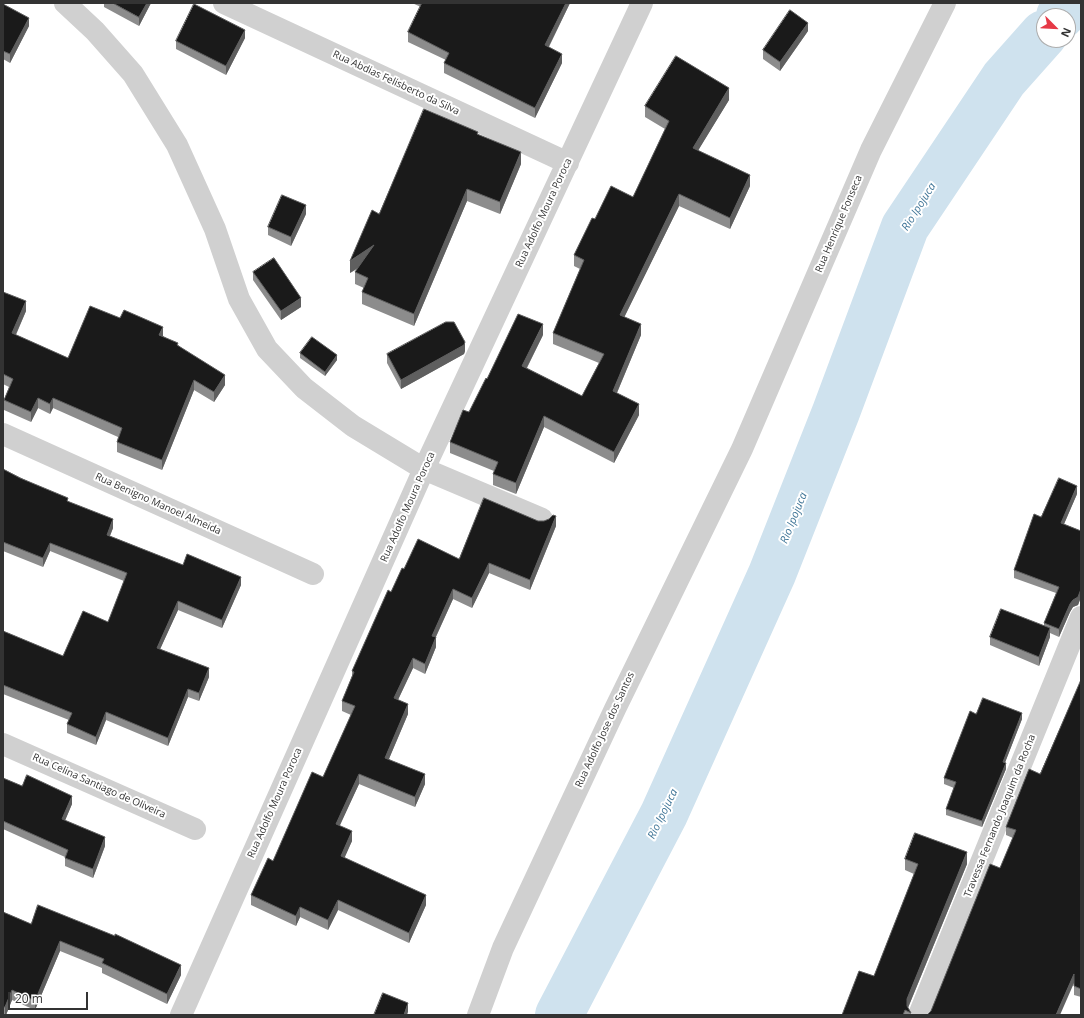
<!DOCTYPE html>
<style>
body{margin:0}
#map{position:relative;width:1084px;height:1018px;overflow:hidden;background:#fff;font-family:"Open Sans",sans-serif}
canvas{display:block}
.frame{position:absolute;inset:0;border:4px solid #333;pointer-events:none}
.north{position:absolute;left:1036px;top:8px;width:40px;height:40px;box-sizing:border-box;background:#fff;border:1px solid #adadad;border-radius:50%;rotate:114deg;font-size:11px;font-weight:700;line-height:16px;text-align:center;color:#333}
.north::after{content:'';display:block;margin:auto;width:14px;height:18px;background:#e63946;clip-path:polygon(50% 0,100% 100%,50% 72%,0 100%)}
.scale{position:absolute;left:8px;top:992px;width:80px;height:18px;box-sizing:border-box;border:2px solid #333;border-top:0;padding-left:5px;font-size:12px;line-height:14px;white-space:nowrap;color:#333;-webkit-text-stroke:3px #fff;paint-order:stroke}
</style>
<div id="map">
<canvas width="1084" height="1018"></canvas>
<div class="frame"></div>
<div class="north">N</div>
<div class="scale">20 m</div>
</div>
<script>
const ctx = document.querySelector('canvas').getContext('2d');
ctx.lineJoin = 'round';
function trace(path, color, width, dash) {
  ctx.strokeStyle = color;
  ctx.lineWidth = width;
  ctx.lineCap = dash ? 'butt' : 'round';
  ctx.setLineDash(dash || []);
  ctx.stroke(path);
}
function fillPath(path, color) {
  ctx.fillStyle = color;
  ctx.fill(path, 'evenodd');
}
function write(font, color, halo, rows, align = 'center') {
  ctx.font = font + ' "Open Sans",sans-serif';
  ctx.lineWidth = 4;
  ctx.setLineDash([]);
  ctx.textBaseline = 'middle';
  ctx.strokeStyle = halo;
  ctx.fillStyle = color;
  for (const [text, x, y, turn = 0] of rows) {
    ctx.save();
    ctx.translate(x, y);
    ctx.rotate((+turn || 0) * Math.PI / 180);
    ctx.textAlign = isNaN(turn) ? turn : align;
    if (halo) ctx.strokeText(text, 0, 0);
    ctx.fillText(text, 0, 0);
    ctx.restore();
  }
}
trace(new Path2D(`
 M1060,16L1072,3
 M559,1015L664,814L772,574L836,412L905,227L1004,79L1044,34`), '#cfe2ee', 48);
trace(new Path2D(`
 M65,3L95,31L133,74L177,145L215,229L239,299L267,349L304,388L353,426L424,469L542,519
 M224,3L568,163
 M3,434L313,574
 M3,744L195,829
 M181,1015L424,469L642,3
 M478,1015L503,948L615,709L742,449L871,150L945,3
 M919,1015L1081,617`), '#d0d0d0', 22);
fillPath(new Path2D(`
 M104,3H151L139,26L104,7Z
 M412,3H570L549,47L562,63L535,118L444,73V63L446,60L408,42V32L421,7Z
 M3,4L29,26L10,63L3,59Z
 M808,31L780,71L763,59V50Z
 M245,38L226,75L176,49V41Z
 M729,100L698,150L750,186L730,229L679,206L624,317L641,335L617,393L639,415L614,463L544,427L516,494L493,485V474L494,471L450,453V442L469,412L487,379L543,335L527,368L582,396L599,363L553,344V333L580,269L574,266V255L595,219L633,197L665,129L645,117V106Z
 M478,135L521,164L500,214L467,201L414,326L362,304V292L364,288L355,284V272L357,269L350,273L379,214Z
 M306,214L291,246L268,235V227Z
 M253,272L301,307L281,320L253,280Z
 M3,292L26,311L16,335L68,358L163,336L178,345L225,385L214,402L194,390L162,470L117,452V442L118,437L53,408L50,414L38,408L31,422L4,410V400L9,387L3,384Z
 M465,351L464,354L401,389L387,363V354Z
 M300,353L337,360L325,376L300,358Z
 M3,469L68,501L113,528L110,536L183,565L241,585L222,628L178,610L160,649L209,677L199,701L188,697L168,746L106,720L96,745L67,733V724L69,720L3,694V631L63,656L108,622L124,581L50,551L43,567L3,551Z
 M1077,494L1064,524L1081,531V597L1078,605L1073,607L1070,612L1059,637L1050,633V637L1039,666L990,645V637L1044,626V623L1056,593L1014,578V570L1041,517Z
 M538,521L556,526L530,590L489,573L472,608L453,599L436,637V647L425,674L413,668L398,700L408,714L389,759L425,784L415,807L359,784L339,826L352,841L344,857L426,905L409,943L338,910L328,930L300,917L296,926L251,905V895L273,861L323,777L351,715L342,711V701L352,676V671L391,592L404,569L459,559Z
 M1081,680V997L1074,995V983L931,1011L1000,868L1013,838L1006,835V827L1040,774Z
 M976,714L1022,719L1005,762L1006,769L982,827L946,815V809L954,788L944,784V778Z
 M3,778L22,786L72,804L65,820L105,846L93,878L65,866V857L3,829Z
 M905,859L967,864L908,1008L911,1013V1015H842L874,976L914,874L905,870Z
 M3,912L31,924L181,975L167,1004L102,973V968L60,951L35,1010L12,1000L6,1015H3Z`), '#8c8c8c');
fillPath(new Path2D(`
 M147,3H151L139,26V17Z
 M566,3H570L545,54V45Z
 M29,18V26L10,63V54Z
 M808,23V31L780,71V62Z
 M245,30V38L226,75V66Z
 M562,54V63L535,118V108Z
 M729,88V100L693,159V148Z
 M521,152V164L500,214V202Z
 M750,175V186L730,229V218Z
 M467,189V201L414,326V314Z
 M679,194V206L620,326V315Z
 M306,205V214L291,246V237Z
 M374,245V257L350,273V261Z
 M301,298V307L281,320V311Z
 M26,301V311L12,343V333Z
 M543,324V335L522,377V366Z
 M641,324V335L613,402V391Z
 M163,327V337L159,335Z
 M465,342V351L464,354L401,389V380Z
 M337,355V360L325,376V372Z
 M225,375V385L214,402V392Z
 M194,380V390L162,470V460Z
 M38,398V408L31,422V412Z
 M53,398V408L50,414V404Z
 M639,404V415L614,463V452Z
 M544,416V427L516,494V483Z
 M1077,486V494L1061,531V523Z
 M556,516V526L530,590V580Z
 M113,519V528L107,543V535Z
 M50,543V551L43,567V558Z
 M489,563V573L472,608V598Z
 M241,577V585L222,628V620Z
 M453,589V599L432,645V636Z
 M1081,589V597L1078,605L1073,607L1070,612L1059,637V629L1070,604Z
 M178,601V610L157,656V648Z
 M1050,628V637L1039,666V657Z
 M436,637V647L425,674V664Z
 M413,658V668L394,708V698Z
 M209,668V677L199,701V693Z
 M188,689V697L168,746V738Z
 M408,704V714L385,768V758Z
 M106,712V720L96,745V737Z
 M1022,713V719L1003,768V762Z
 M1006,763V769L982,827V821Z
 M359,774V784L336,834V824Z
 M425,774V784L415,807V797Z
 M72,796V804L62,828V819Z
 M352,831V841L341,866V856Z
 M105,837V846L93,878V869Z
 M967,852V864L907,1010V999Z
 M426,895V905L409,943V933Z
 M338,900V910L328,930V920Z
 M300,907V917L296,926V916Z
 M60,941V951L35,1010V1001Z
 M181,965V975L167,1004V994Z
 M1074,974V983L1060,1015H1056Z
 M12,990V1000L6,1015H5V1007Z
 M408,1003V1012L407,1015H404Z`), '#5f5f5f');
const building = new Path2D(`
 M113,3H147L139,17Z
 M422,3H566L545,45L562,54L535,108L444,63L449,53L408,32Z
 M3,4L29,18L10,54L3,51Z
 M194,4L245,30L226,66L176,41Z
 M790,10L808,23L780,62L763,50Z
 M676,56L729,88L693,148L750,175L730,218L679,194L620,315L641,324L613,391L639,404L614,452L544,416L516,483L493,474L498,462L450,442L463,410L469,412L486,378L487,379L518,314L543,324L522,366L582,396L604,354L553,333L584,260L574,255L592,218L595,219L611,186L633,197L669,121L645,106Z
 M424,109L478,132L477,134L521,152L500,202L467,189L414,314L362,292L368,278L355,272L374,245L350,261L372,210L379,214Z
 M282,195L306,205L291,237L268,227Z
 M274,258L301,298L281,311L253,272Z
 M3,292L26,301L12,333L68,358L90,306L120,318L124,310L163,327L159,335L178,343L177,345L225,375L214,392L194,380L162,460L117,442L122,428L53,398L50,404L38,398L31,412L4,400L13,379L3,374Z
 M446,322H454L465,342L464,345L401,380L387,354Z
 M312,337L337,355L325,372L300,353Z
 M3,469L20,478L68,498L67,501L113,519L107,535L183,565L187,554L241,577L222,620L178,601L157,648L209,668L199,693L188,689L168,738L106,712L96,737L67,724L72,713L3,685V631L63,656L83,611L108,622L127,573L50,543L43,558L3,542Z
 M1059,478L1077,486L1061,523L1081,531V589L1078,597L1073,600L1070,604L1059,629L1044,623L1059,587L1014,570L1034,514L1041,517Z
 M484,498L538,521H544L549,519L553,515L556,516L530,580L489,563L472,598L453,589L432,636L436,637L425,664L413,658L394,698L408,704L385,758L425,774L415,797L359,774L336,824L352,831L341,856L426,895L409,933L338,900L328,920L300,907L296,916L251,895L268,858L273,861L312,772L323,777L355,706L342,701L354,672L352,671L388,590L391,592L402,568L404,569L418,539L459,559Z
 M1001,609L1050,628L1039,657L990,637Z
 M1081,680V989L1074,986V974L1056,1015H927L931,1011L990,864L1000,868L1016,830L1006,827L1029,769L1040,774Z
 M983,698L1022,713L1003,762L1006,763L982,821L946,809L956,782L944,778L970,711L976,714Z
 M27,775L72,796L62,819L105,837L93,869L65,858L68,850L3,821V778L22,786Z
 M915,833L967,852L907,999V1006L911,1013L905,1010L903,1015H842L859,971L874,976L918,864L905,859Z
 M38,905L115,936V934L181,965L167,994L102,963L104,959L60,941L35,1001L12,990L5,1007H3V912L31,924Z
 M383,993L408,1003L404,1015H374Z`);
fillPath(building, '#1a1a1a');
trace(building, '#5f5f5f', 1);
write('10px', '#333', '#fff', [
 ["Rua Abdias Felisberto da Silva",396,83,25],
 ["Rua Adolfo Moura Poroca",544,213,-65],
 ["Rua Henrique Fonseca",839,224,-67],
 ["Rua Benigno Manoel Almeida",158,504,24],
 ["Rua Adolfo Moura Poroca",408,507,-66],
 ["Rua Adolfo Jose dos Santos",605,730,-65],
 ["Rua Celina Santiago de Oliveira",99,786,24],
 ["Rua Adolfo Moura Poroca",275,803,-66],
 ["Travessa Fernando Joaquim da Rocha",1000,816,-68]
]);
write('italic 11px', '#3f7597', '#fff', [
 ["Rio Ipojuca",919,207,-58],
 ["Rio Ipojuca",794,518,-68],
 ["Rio Ipojuca",663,814,-64]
]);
</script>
